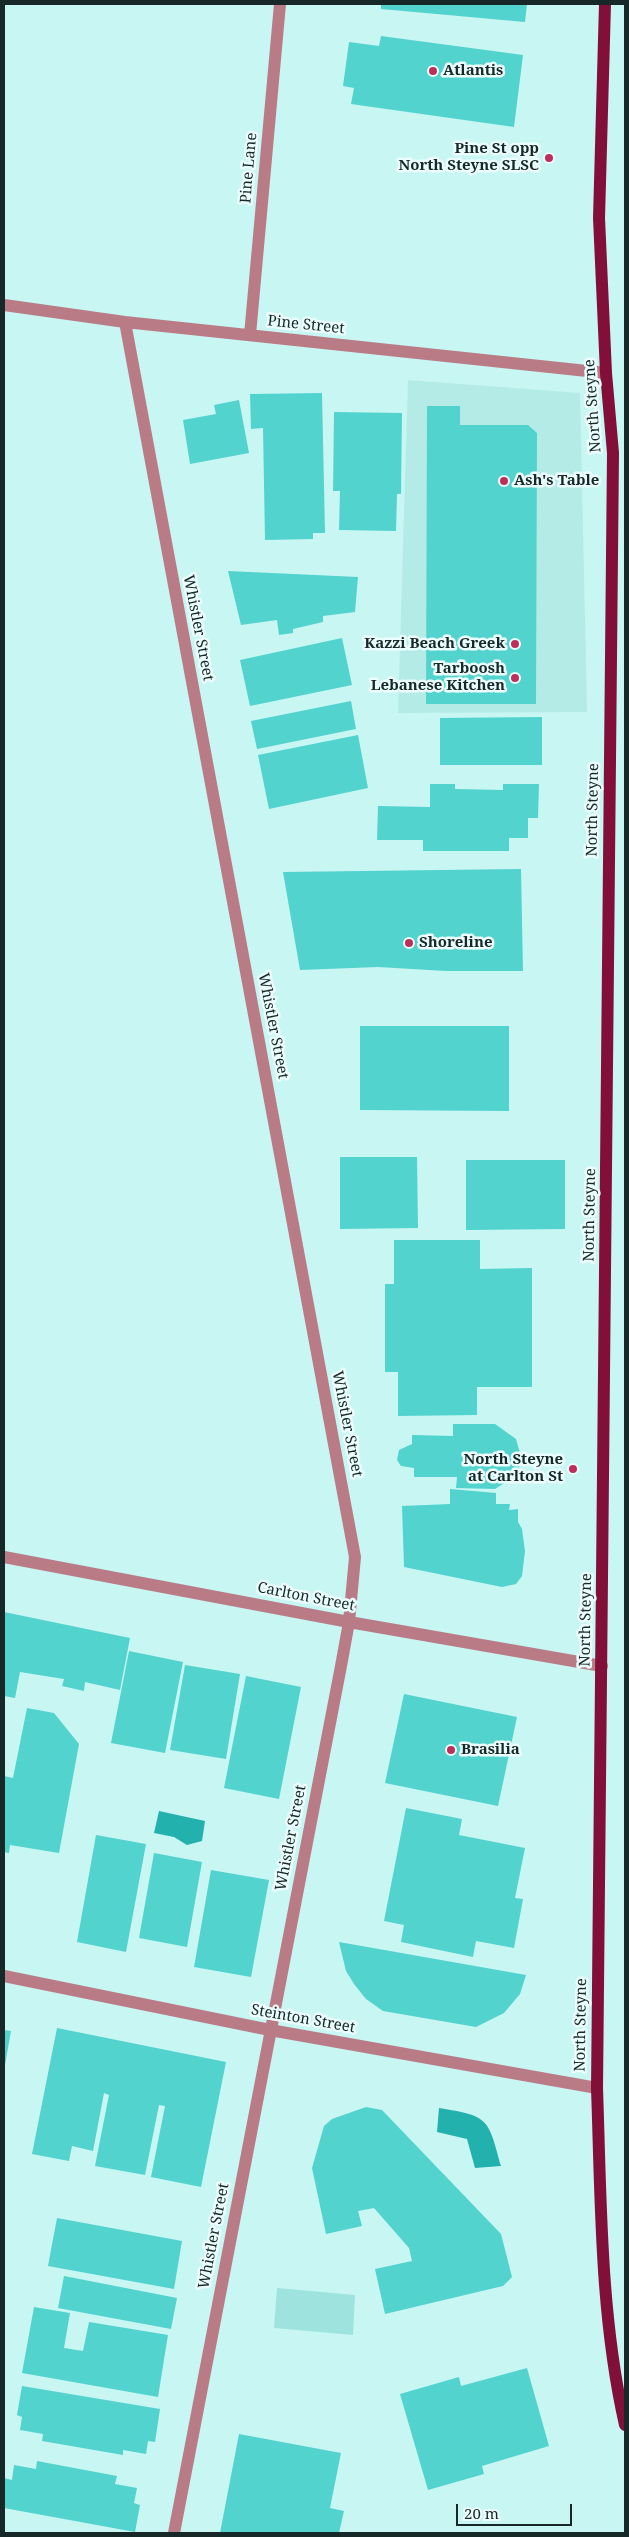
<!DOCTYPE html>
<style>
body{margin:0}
#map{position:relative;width:629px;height:2537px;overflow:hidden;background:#c8f6f3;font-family:"Noto Serif",serif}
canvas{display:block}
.frame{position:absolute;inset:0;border:5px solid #162827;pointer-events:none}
.scale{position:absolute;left:456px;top:2504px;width:116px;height:22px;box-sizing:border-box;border:2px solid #162827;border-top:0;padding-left:6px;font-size:15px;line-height:18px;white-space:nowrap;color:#162827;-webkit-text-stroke:4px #ebfdfc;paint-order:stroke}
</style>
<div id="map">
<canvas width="629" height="2537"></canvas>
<div class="frame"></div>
<div class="scale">20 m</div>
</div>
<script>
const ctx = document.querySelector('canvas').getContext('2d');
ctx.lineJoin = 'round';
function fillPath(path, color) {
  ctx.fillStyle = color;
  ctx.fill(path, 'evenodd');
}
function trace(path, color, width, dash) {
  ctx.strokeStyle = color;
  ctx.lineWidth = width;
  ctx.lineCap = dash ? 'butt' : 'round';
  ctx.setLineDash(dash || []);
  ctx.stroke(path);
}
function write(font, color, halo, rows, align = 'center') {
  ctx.font = font + ' "Noto Serif",serif';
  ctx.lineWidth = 5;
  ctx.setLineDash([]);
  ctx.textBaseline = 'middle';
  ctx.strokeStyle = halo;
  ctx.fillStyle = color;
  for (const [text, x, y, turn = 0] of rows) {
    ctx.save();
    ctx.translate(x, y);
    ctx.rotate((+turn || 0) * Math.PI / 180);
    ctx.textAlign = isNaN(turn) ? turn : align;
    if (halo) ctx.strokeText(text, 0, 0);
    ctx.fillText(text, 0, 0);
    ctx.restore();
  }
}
fillPath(new Path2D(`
 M408,380L580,393L587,712L398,713Z`), '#b4ebe7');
fillPath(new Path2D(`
 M277,2288L355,2295L353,2335L274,2328Z`), '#9fe3df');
fillPath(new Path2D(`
 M159,1811L205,1821L202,1841L187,1845L174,1837L154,1833Z
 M439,2108C489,2116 488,2118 501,2166L475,2168L467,2139L437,2132Z`), '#22b1ad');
fillPath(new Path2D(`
 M381,4H527L525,22L381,9Z
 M381,36L523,55L514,127L351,104L354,88L343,86L349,42L379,46Z
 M322,393L325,533H313V539L265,540L263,428L251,429L250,394Z
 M239,400L249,453L190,464L183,420L216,414L214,405Z
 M427,406H460V425H528L537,433L536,704H426Z
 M334,412L402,413L401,494H397L396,531L339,530L340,491H333Z
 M228,571L358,577L355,612L323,616V622L293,629V633L279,635L277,620L241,625Z
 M342,638L352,685L250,706L240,660Z
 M351,701L356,729L257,749L251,721Z
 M542,717V765H440V718Z
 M358,735L368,788L269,809L258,755Z
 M430,784H455V789L503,790V784H539L538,818H528V838H509V851H423V840H377L378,806L430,807Z
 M521,869L523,971H446L378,967L300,970L283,872Z
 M360,1026H509V1111L360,1110Z
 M340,1157H417L418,1228L340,1229Z
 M466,1160H565V1229L466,1230Z
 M394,1240H480V1269L532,1268V1387H477V1415L398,1416V1372H385V1284H394Z
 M453,1424H495L516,1439L521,1457L519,1468L514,1477L495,1489L456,1488L457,1477H414V1468L401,1466L397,1460L399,1450L412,1444V1435L453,1436Z
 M450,1489L496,1493V1504H510L509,1510L518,1509V1522L522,1529L525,1551L522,1576L516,1584L502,1587L404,1567L402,1506L450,1504Z
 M4,1612L130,1638L120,1690L85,1682L84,1691L62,1686L64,1679L20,1672L15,1698L4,1696Z
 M129,1651L183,1662L165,1753L111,1743Z
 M185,1665L240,1674L226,1759L170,1750Z
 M246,1676L301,1687L279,1799L224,1788Z
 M404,1694L517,1717L498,1806L385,1783Z
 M27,1708L54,1713L79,1744L59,1853L10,1845L9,1853L4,1852V1776L13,1778Z
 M406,1808L462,1819L459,1835L525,1848L515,1898L523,1899L514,1948L476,1941L473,1957L401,1942L404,1925L384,1921Z
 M96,1835L146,1844L126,1952L77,1942Z
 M154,1853L202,1862L187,1947L139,1938Z
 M211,1870L269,1880L251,1977L194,1967Z
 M339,1942L526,1975L520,1994L504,2013L476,2027L383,2011L366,1999L354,1984L346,1971Z
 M57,2028L226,2062L201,2187L151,2177L165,2106L159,2105L145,2175L95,2166L109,2095L104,2093L93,2151L72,2146L69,2161L32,2154Z
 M4,2030L11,2031L5,2065H4Z
 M366,2107L382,2110L501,2234L512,2277L503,2286L385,2314L375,2269L412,2261L409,2248L374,2208L358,2211L362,2226L326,2234L312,2168L324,2126L332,2119Z
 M57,2218L182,2241L174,2289L48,2266Z
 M64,2276L177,2298L171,2329L58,2308Z
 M34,2307L70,2313L64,2348L83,2351L89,2322L168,2335L158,2397L22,2373Z
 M527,2368L549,2446L482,2466L484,2474L428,2490L400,2394L459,2377L461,2386Z
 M22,2386L160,2409L155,2442L148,2441L146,2454L123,2450V2455L42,2441L43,2434L20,2430L22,2417L17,2415Z
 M239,2434L341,2453L330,2508L344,2511L339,2533H220Z
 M37,2461L117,2476L115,2484L137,2488L134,2503L140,2505L135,2532L4,2508V2478L12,2480L14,2465L36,2469Z`), '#52d3ce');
trace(new Path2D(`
 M4,305L125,322L606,373
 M125,322L355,1557L349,1622L341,1666L174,2533
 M250,335L280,4
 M4,1557L349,1622L602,1666
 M4,1976L270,2030L597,2088`), '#b97c87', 12);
trace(new Path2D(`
 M605,4L599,218L606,373L613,453L597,2088C601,2200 600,2315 625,2425`), '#810f38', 12);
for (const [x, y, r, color] of [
 [433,71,5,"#bd2e5b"],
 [549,158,5,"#bd2e5b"],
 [504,481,5,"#bd2e5b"],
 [515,644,5,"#bd2e5b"],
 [515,678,5,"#bd2e5b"],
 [409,943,5,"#bd2e5b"],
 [573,1469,5,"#bd2e5b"],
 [451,1750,5,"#bd2e5b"]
]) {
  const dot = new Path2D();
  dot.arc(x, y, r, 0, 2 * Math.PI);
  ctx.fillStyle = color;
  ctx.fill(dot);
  trace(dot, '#ebfdfc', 2);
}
write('bold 15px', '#162827', '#ebfdfc', [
 ["Atlantis",443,71],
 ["Pine St opp",539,149,"right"],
 ["North Steyne SLSC",539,166,"right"],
 ["Ash's Table",514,481],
 ["Kazzi Beach Greek",505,644,"right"],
 ["Tarboosh",505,669,"right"],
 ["Lebanese Kitchen",505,686,"right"],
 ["Shoreline",419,943],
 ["North Steyne",563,1460,"right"],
 ["at Carlton St",563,1477,"right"],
 ["Brasilia",461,1750]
], 'left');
write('15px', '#162827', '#ebfdfc', [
 ["Pine Lane",249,168,-85],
 ["Pine Street",306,325,6],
 ["North Steyne",593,406,-94],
 ["Whistler Street",198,628,79],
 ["North Steyne",593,810,-89],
 ["Whistler Street",273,1026,79],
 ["North Steyne",590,1215,-89],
 ["Whistler Street",347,1424,79],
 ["Carlton Street",306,1597,11],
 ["North Steyne",586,1620,-89],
 ["Whistler Street",291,1838,-79],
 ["Steinton Street",303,2019,10],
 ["North Steyne",581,2025,-89],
 ["Whistler Street",214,2236,-79]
]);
</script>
